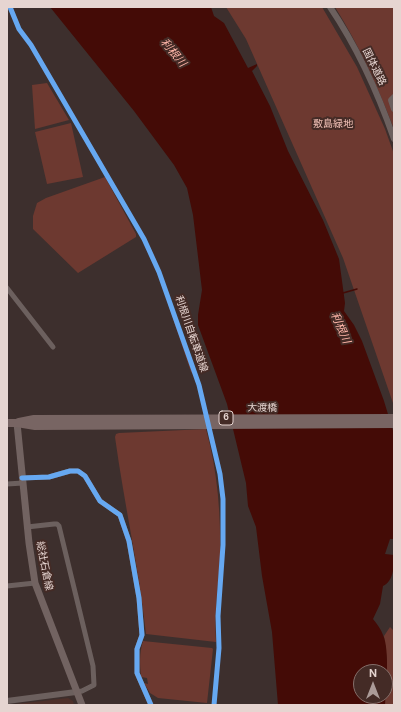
<!DOCTYPE html>
<meta charset="utf-8">
<style>
body{margin:0}
#map{position:relative;width:401px;height:712px;overflow:hidden;background:#3d2f2d;font-family:"DM Sans",sans-serif}
canvas{display:block}
.frame{position:absolute;inset:0;border:8px solid #e6d5d1;pointer-events:none}
.north{position:absolute;left:353px;top:664px;width:40px;height:40px;box-sizing:border-box;background:#442b26;border:1px solid #856f6a;border-radius:50%;rotate:0deg;font-size:11px;font-weight:700;line-height:16px;text-align:center;color:#e6d5d1}
.north::after{content:'';display:block;margin:auto;width:14px;height:18px;background:#ab9b98;clip-path:polygon(50% 0,100% 100%,50% 72%,0 100%)}
</style>
<div id="map">
<canvas width="401" height="712"></canvas>
<div class="frame"></div>
<div class="north">N</div>
</div>
<script>
const ctx = document.querySelector('canvas').getContext('2d');
ctx.lineJoin = 'round';
function fillPath(path, color) {
  ctx.fillStyle = color;
  ctx.fill(path, 'evenodd');
}
function trace(path, color, width, dash) {
  ctx.strokeStyle = color;
  ctx.lineWidth = width;
  ctx.lineCap = dash ? 'butt' : 'round';
  ctx.setLineDash(dash || []);
  ctx.stroke(path);
}
function write(font, color, halo, rows, align = 'center') {
  ctx.font = font + ' "DM Sans","Noto Sans JP",sans-serif';
  ctx.lineWidth = 4;
  ctx.setLineDash([]);
  ctx.textBaseline = 'middle';
  ctx.strokeStyle = halo;
  ctx.fillStyle = color;
  for (const [text, x, y, turn = 0] of rows) {
    ctx.save();
    ctx.translate(x, y);
    ctx.rotate((+turn || 0) * Math.PI / 180);
    ctx.textAlign = isNaN(turn) ? turn : align;
    if (halo) ctx.strokeText(text, 0, 0);
    ctx.fillText(text, 0, 0);
    ctx.restore();
  }
}
fillPath(new Path2D(`
 M68,698L73,701L74,705H8Z`), '#4e302a');
fillPath(new Path2D(`
 M226,7H322L357,67L385,129L394,154V406L343,258L246,39Z
 M335,7H394V129C378,87 359,45 335,7Z
 M47,83L69,120L35,129L32,85Z
 M71,123L83,177L47,184L35,132Z
 M105,177L136,234V237L78,273L33,229V216L37,203L46,198Z
 M168,300L194,371V375L191,372L168,304Z
 M206,429C218,473 221,515 220,560C218,587 214,614 216,642L146,634C139,568 124,503 115,437L116,434L119,433Z
 M390,627L394,631V705H385L387,662L384,636Z
 M143,641L212,648L213,649L207,703L158,698L150,693L144,683L148,684L147,678L141,677C140,664 139,654 143,641Z`), '#6d3930');
fillPath(new Path2D(`
 M50,7H211L214,16L224,23L248,68L257,64V66L252,71L270,106L288,151L323,220L339,259L345,303L344,311L354,325L362,341L384,401L394,434V539H390L385,554L394,555C394,566 394,581 383,586L380,604L373,619C377,624 381,629 383,635C390,650 386,688 385,705H278L272,632L262,576L256,527L248,506L246,483L227,404L198,325V315L202,290L193,215L187,188L174,165L134,111ZM361,672H385V696H361Z`), '#440b06');
trace(new Path2D(`
 M343,293L357,289`), '#440b06', 1.5);
trace(new Path2D(`
 M7,288L53,347
 M22,478L49,477L70,471H78L85,476L100,501L120,515L129,541L139,598L142,635L137,649V673L151,705
 M7,484L23,483
 M27,527L54,524H57L59,526L93,666L94,685L82,691L76,692
 M7,586L35,583`), '#6c605e', 5);
trace(new Path2D(`
 M330,7C357,47 378,93 394,139
 M394,97L391,100L394,109
 M7,701L76,692`), '#6c605e', 6);
trace(new Path2D(`
 M17,423L29,543L35,583L82,705`), '#726361', 7);
trace(new Path2D(`
 M19,422L34,419L394,418
 M7,423H17L35,426L394,424`), '#786563', 8);
trace(new Path2D(`
 M10,7L19,29L31,45L144,239L159,272L199,385L220,474L223,499V545L218,616L219,648L214,705
 M22,478L49,477L70,471H78L85,476L100,501L120,515L129,541L139,598L142,635L137,649V673L151,705`), '#66a8f1', 5);
for (const [x, y, w] of [
 [226,418,14]
]) {
  const box = new Path2D();
  box.roundRect(x - w / 2, y - 7, w, 14, 3);
  ctx.fillStyle = '#442b26';
  ctx.fill(box);
  trace(box, '#e6d5d1', 1);
}
write('bold 9px', '#e6d5d1', null, [
 ["6",226,418]
]);
write('10px', '#e6d5d1', '#442b26', [
 ["国体道路",374,67,64],
 ["利根川自転車道線",191,334,71],
 ["大渡橋",262,408],
 ["総社石倉線",44,566,79]
]);
write('10px', '#f1c0b6', '#442b26', [
 ["敷島緑地",333,124]
]);
write('italic 11px', '#feb5a8', '#442b26', [
 ["利根川",173,53,50],
 ["利根川",340,328,66]
]);
</script>
